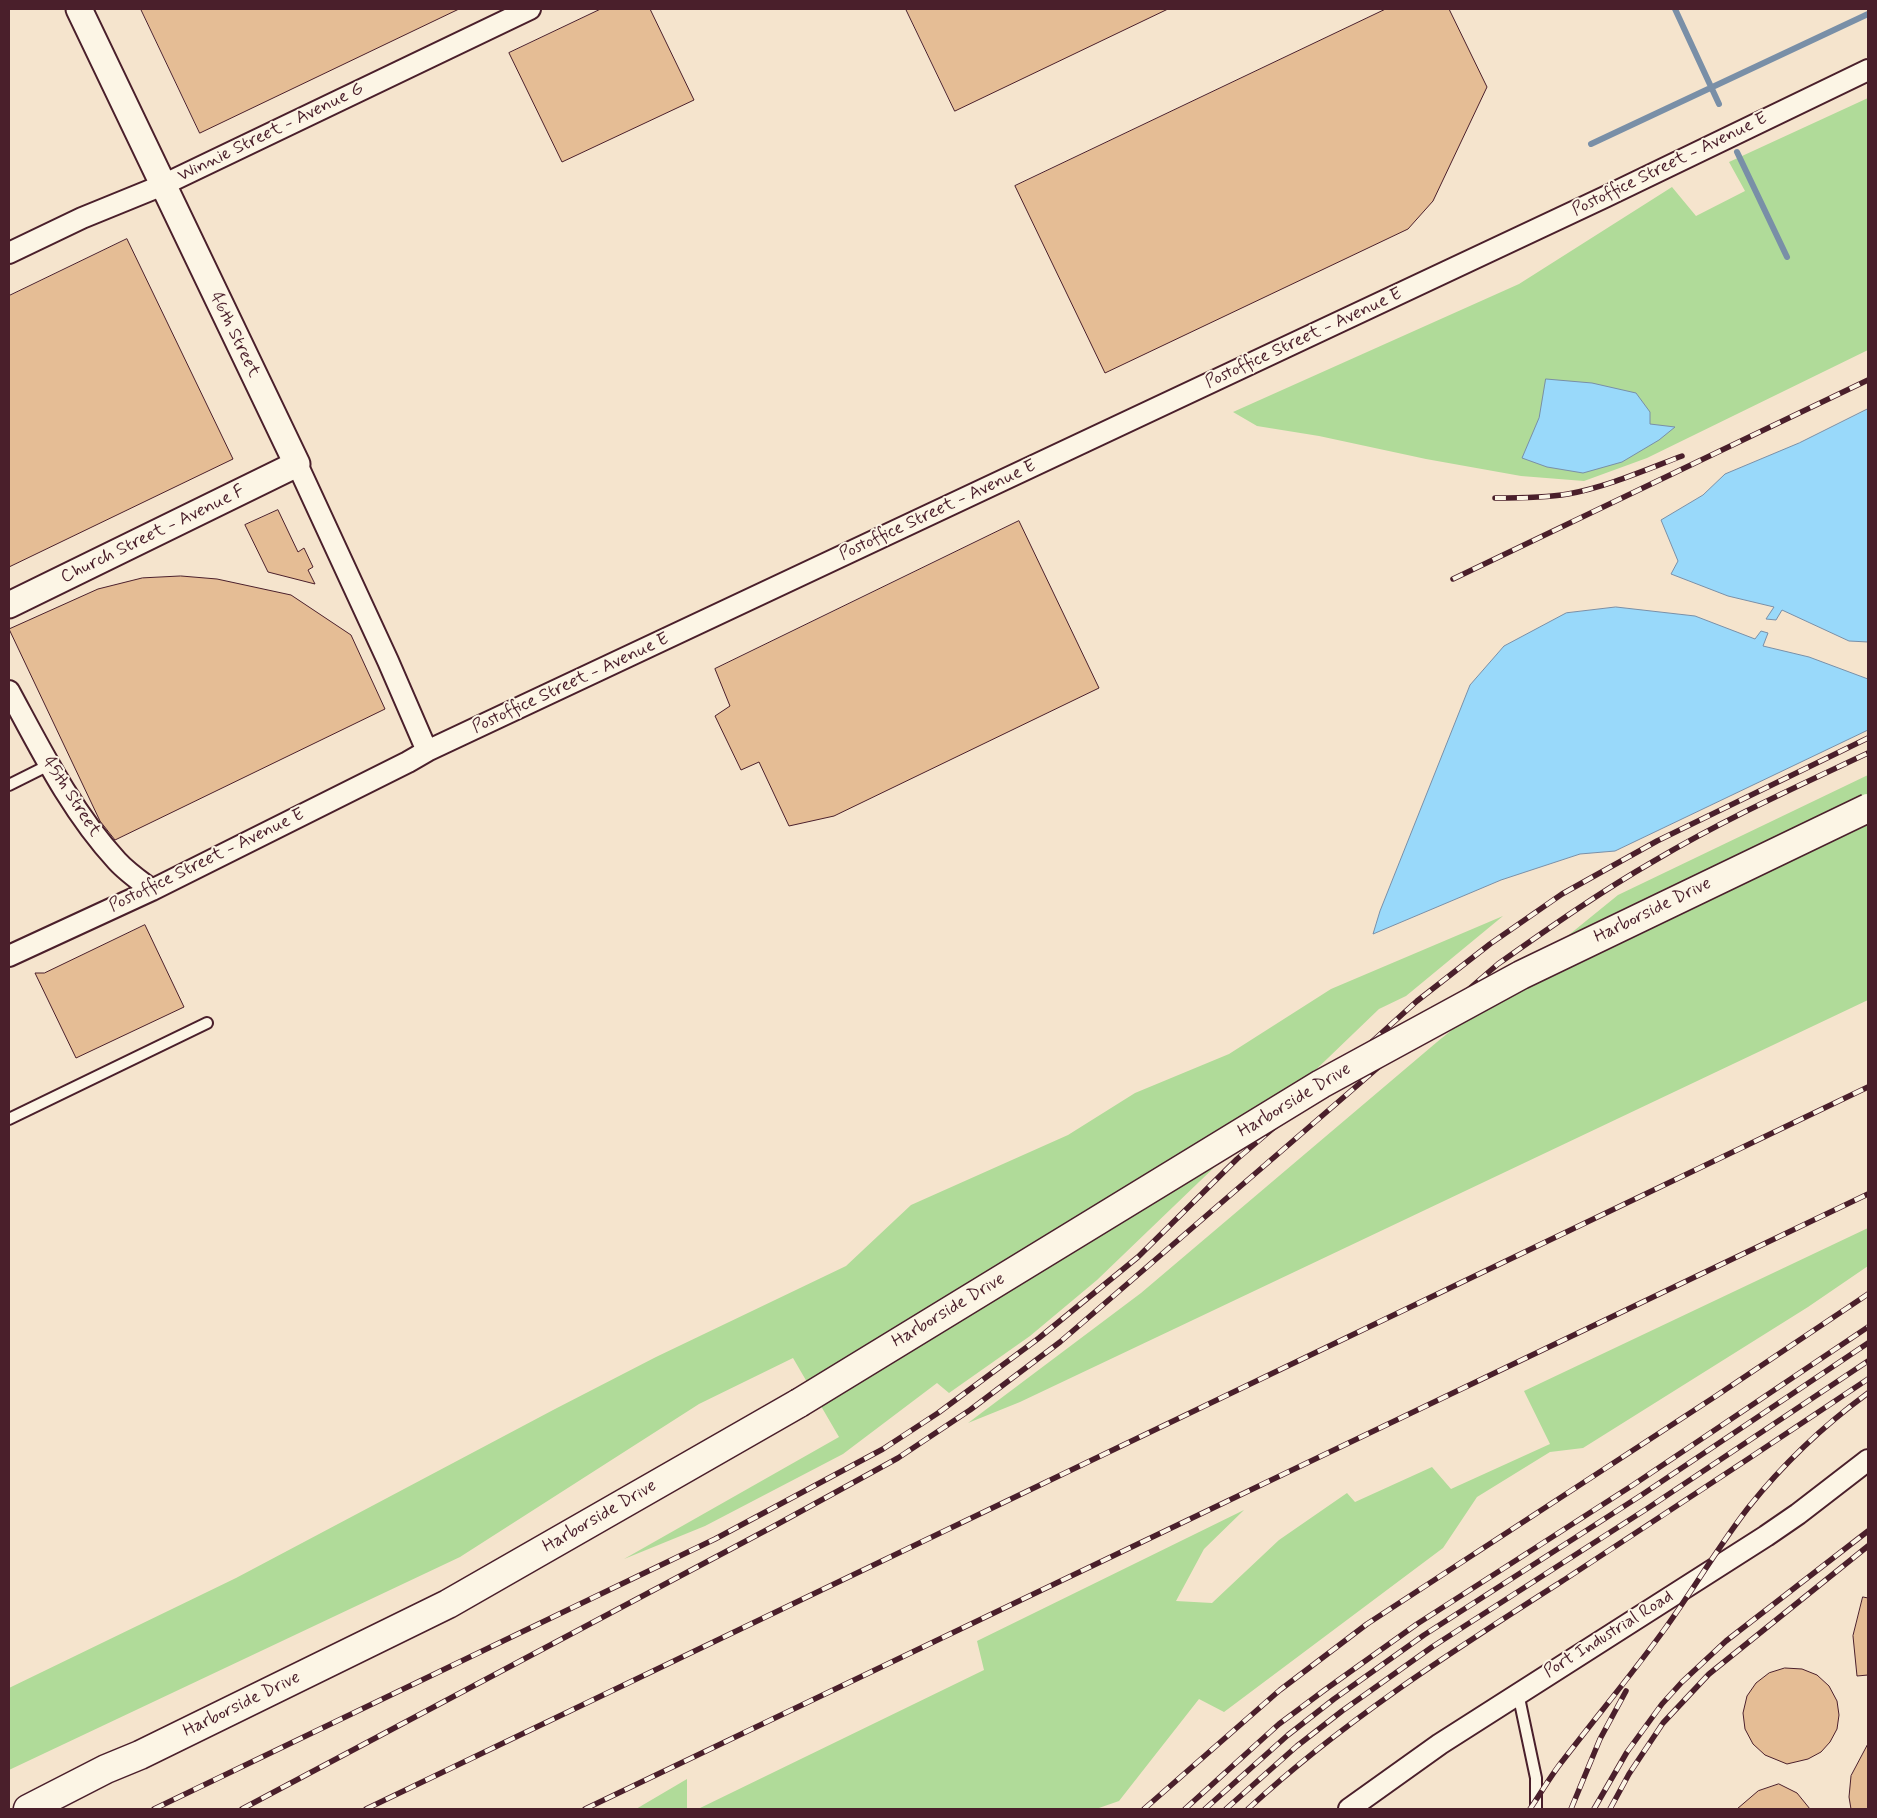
<!DOCTYPE html>
<style>
body{margin:0}
#map{position:relative;width:1877px;height:1818px;overflow:hidden;background:#f5e4cd;font-family:Mynerve,sans-serif}
canvas{display:block}
.frame{position:absolute;inset:0;border:10px solid #4a1f2b;pointer-events:none}
</style>
<div id="map">
<canvas width="1877" height="1818"></canvas>
<div class="frame"></div>
</div>
<script>
const ctx = document.querySelector('canvas').getContext('2d');
ctx.lineJoin = 'round';
function fillPath(path, color) {
  ctx.fillStyle = color;
  ctx.fill(path, 'evenodd');
}
function trace(path, color, width, dash) {
  ctx.strokeStyle = color;
  ctx.lineWidth = width;
  ctx.lineCap = dash ? 'butt' : 'round';
  ctx.setLineDash(dash || []);
  ctx.stroke(path);
}
function write(font, color, halo, rows, align = 'center') {
  ctx.font = font + ' Mynerve,sans-serif';
  ctx.lineWidth = 4;
  ctx.setLineDash([]);
  ctx.textBaseline = 'middle';
  ctx.strokeStyle = halo;
  ctx.fillStyle = color;
  for (const [text, x, y, turn = 0] of rows) {
    ctx.save();
    ctx.translate(x, y);
    ctx.rotate((+turn || 0) * Math.PI / 180);
    ctx.textAlign = isNaN(turn) ? turn : align;
    if (halo) ctx.strokeText(text, 0, 0);
    ctx.fillText(text, 0, 0);
    ctx.restore();
  }
}
fillPath(new Path2D(`
 M1868,98V350L1647,458L1584,481L1521,476L1426,459L1319,436L1257,426L1233,412L1519,284L1672,187L1696,216L1745,191L1729,162Z
 M1868,775V1000L1020,1402L968,1423L1141,1293L1437,1042L1618,895Z
 M1503,916L1406,996L1379,1009L1097,1280L1030,1336L949,1393L937,1383L843,1454L705,1526L624,1559L839,1437L793,1358L699,1404L460,1557L9,1770V1688L236,1578L555,1409L656,1357L846,1266L911,1205L1068,1135L1135,1093L1229,1054L1331,989Z
 M1868,1228V1266L1808,1307L1583,1448L1550,1452L1477,1497L1443,1548L1224,1712L1199,1699L1119,1801L1096,1809H698L984,1670L977,1641L1244,1510L1204,1549L1176,1601L1212,1603L1279,1540L1347,1493L1355,1502L1432,1467L1451,1489L1550,1444L1524,1391Z
 M687,1779V1809H636Z`), '#b0db99');
const water = new Path2D(`
 M1546,379L1592,383L1636,393L1650,412V424L1675,427L1659,440L1622,462L1583,473L1547,467L1522,458L1539,418Z
 M1868,409V642L1849,641L1782,610L1776,620L1766,619L1774,607L1728,596L1671,574L1678,561L1661,520L1703,495L1725,474L1799,443Z
 M1616,607L1695,616L1755,639L1761,631L1768,633L1763,646L1809,657L1868,679V730L1615,851L1580,854L1501,880L1373,934L1380,911L1470,685L1504,646L1566,613Z`);
fillPath(water, '#99d9fa');
trace(water, '#798fa7', 1);
trace(new Path2D(`
 M1675,9L1719,104
 M1591,144L1868,14
 M1737,152L1787,257`), '#798fa7', 6);
const building = new Path2D(`
 M141,9H459L200,133Z
 M601,9H650L694,100L562,162L509,53Z
 M906,9H1168L955,111Z
 M1386,9H1449L1487,87L1433,201L1408,229L1105,373L1015,186Z
 M127,239L233,459L9,567V296Z
 M278,510L298,552L304,548L313,567L308,570L315,584L268,572L245,525Z
 M1019,521L1099,688L834,816L789,826L759,762L741,770L715,716L730,706L715,669Z
 M181,576L217,579L291,595L351,635L385,709L115,840L100,821L9,629L98,589L142,578Z
 M145,925L184,1007L76,1058L35,973H44Z
 M1863,1597L1868,1598V1675L1857,1676L1853,1636Z
 M1785,1668L1802,1669L1817,1675L1829,1686L1837,1701L1839,1715L1837,1729L1830,1742L1821,1752L1808,1759L1787,1764L1765,1755L1753,1744L1745,1729L1743,1713L1747,1696L1756,1683L1769,1673Z
 M1868,1744V1809H1851L1849,1797L1851,1776Z
 M1779,1784L1797,1793L1810,1809H1737L1758,1791Z`);
fillPath(building, '#e5bd95');
trace(building, '#4a1f2b', 1);
const service = new Path2D(`
 M9,785L49,765
 M9,1119L207,1023
 M1518,1693L1536,1778V1809`);
const minor = new Path2D(`
 M9,253L82,218L163,185L530,9
 M297,464L388,661L427,751
 M9,691C41,750 71,811 117,861C127,872 140,881 152,890
 M9,956L152,890L408,762L427,751L1605,197L1868,70
 M1349,1809L1440,1744L1766,1536L1798,1514L1868,1460`);
const tertiary = new Path2D(`
 M9,605L297,464L79,9`);
const primary = new Path2D(`
 M28,1809L106,1769L140,1755L448,1604L799,1403`);
trace(service, '#4a1f2b', 14);
trace(minor, '#4a1f2b', 24);
trace(tertiary, '#4a1f2b', 29);
trace(primary, '#4a1f2b', 31);
trace(service, '#fcf5e5', 10);
trace(minor, '#fcf5e5', 20);
trace(tertiary, '#fcf5e5', 25);
trace(primary, '#fcf5e5', 28);
const rail = new Path2D(`
 M1495,498C1519,498 1544,498 1568,494C1607,487 1645,470 1682,456
 M1453,579L1868,380
 M154,1809L715,1539L883,1449L938,1413L1039,1338L1138,1257L1237,1159L1323,1086L1417,1001L1490,944L1562,894L1657,841L1868,738
 M242,1809L776,1525L898,1458L970,1410L1060,1342L1498,964C1549,928 1600,892 1654,861C1723,820 1796,787 1868,753
 M366,1809L1868,1087
 M585,1809L1868,1194
 M1144,1809L1280,1690L1367,1624L1716,1396L1868,1294
 M1185,1809L1279,1724L1326,1689L1417,1624L1633,1485L1868,1327
 M1205,1809L1288,1735L1334,1699L1424,1635L1640,1496L1868,1343
 M1226,1809L1297,1746L1342,1711L1432,1647L1648,1508L1868,1361
 M1248,1809C1345,1719 1456,1649 1567,1578C1668,1512 1768,1446 1868,1379
 M1530,1809C1541,1793 1551,1775 1564,1759C1597,1716 1632,1674 1664,1630C1693,1590 1718,1547 1748,1508C1783,1464 1823,1426 1868,1393
 M1571,1809L1600,1739L1626,1691
 M1594,1809L1627,1752L1662,1704L1682,1682L1726,1641L1868,1531
 M1610,1809L1629,1774L1663,1723L1709,1674L1868,1546`);
trace(rail, '#4a1f2b', 5.5);
trace(rail, '#fcf5e5', 4, [11]);
const primaryBridge = new Path2D(`
 M799,1403L1321,1084L1521,975L1868,808`);
trace(primaryBridge, '#4a1f2b', 31, []);
trace(primaryBridge, '#fcf5e5', 28);
write('18px', '#4a1f2b', '#fcf5e5', [
 ["Winnie Street - Avenue G",271,133,-26],
 ["Postoffice Street - Avenue E",1670,165,-26],
 ["46th Street",234,335,64],
 ["Postoffice Street - Avenue E",1304,339,-25],
 ["Postoffice Street - Avenue E",938,511,-25],
 ["Church Street - Avenue F",153,535,-26],
 ["Postoffice Street - Avenue E",571,684,-25],
 ["45th Street",71,797,57],
 ["Postoffice Street - Avenue E",207,861,-26],
 ["Harborside Drive",1653,911,-26],
 ["Harborside Drive",1295,1101,-31],
 ["Harborside Drive",949,1311,-31],
 ["Harborside Drive",600,1517,-30],
 ["Port Industrial Road",1609,1635,-32],
 ["Harborside Drive",242,1705,-26]
]);
</script>
